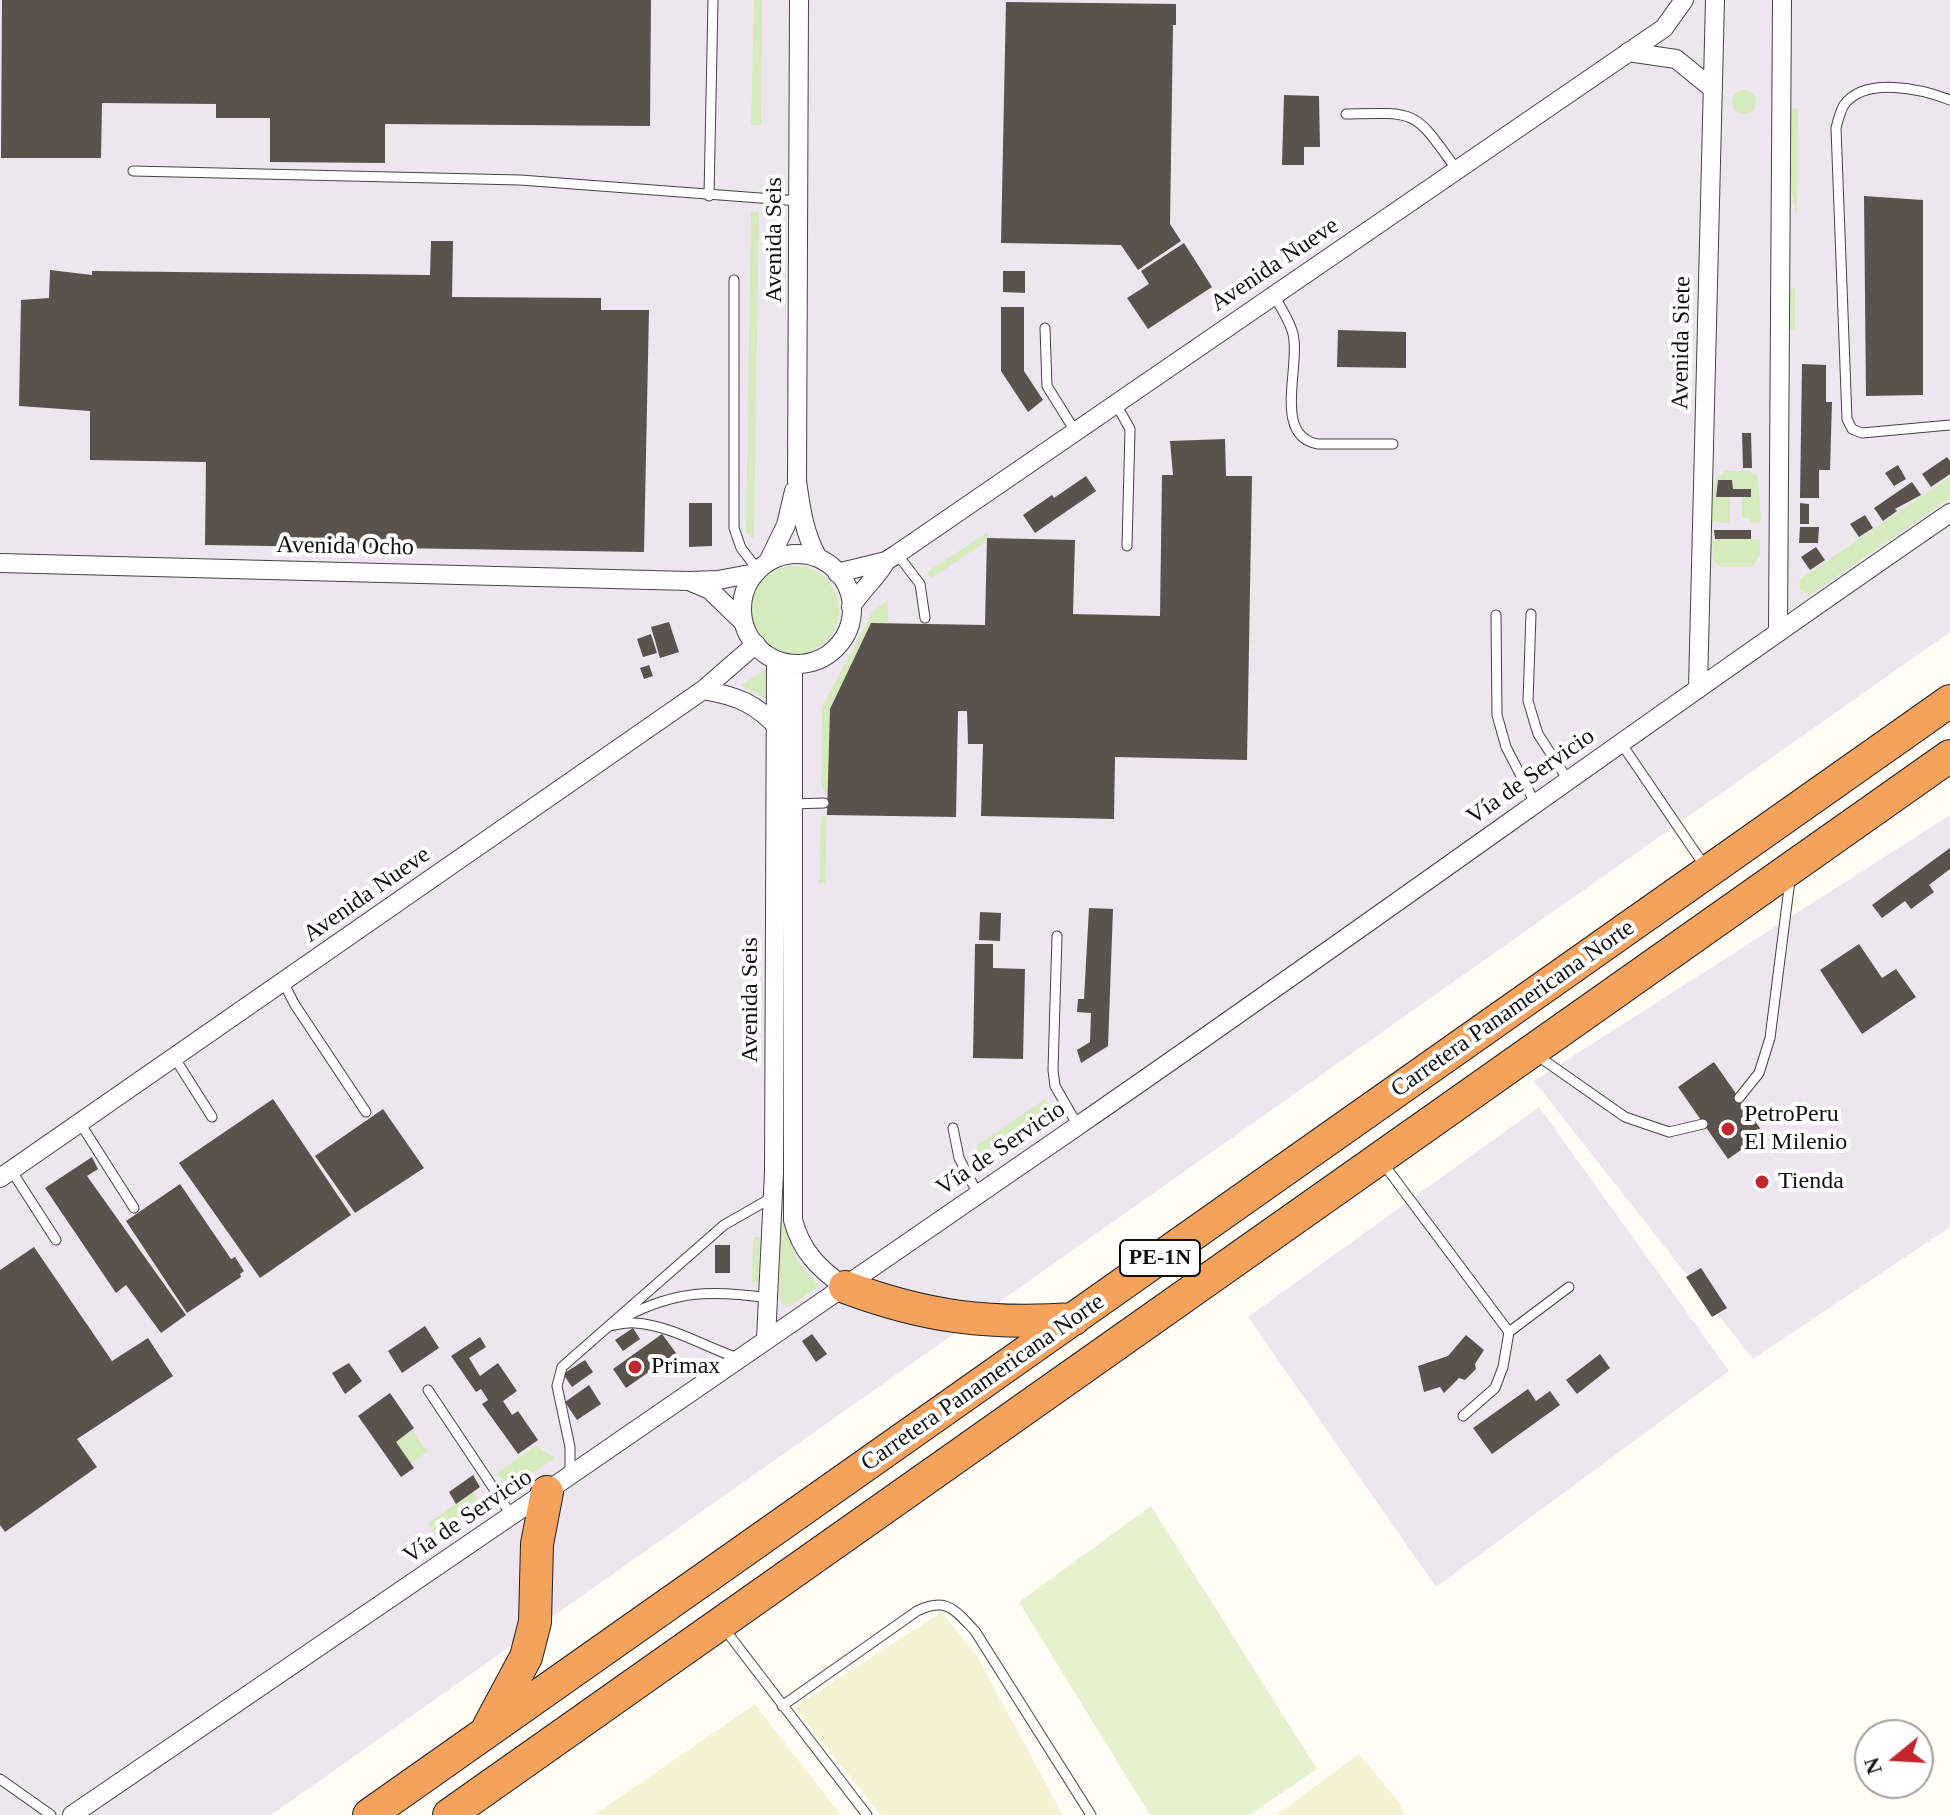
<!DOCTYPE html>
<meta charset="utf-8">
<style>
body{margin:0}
#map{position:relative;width:1950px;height:1815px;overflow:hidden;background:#fffdf5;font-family:"Times New Roman",serif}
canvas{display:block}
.north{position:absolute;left:1854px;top:1719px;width:80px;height:80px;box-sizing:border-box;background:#fff;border:2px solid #a0a0a0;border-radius:50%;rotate:252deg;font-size:22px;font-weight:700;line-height:32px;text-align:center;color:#111}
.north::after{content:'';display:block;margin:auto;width:28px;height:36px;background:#c4262e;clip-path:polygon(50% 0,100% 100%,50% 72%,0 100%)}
</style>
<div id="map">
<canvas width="1950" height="1815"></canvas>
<div class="north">N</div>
</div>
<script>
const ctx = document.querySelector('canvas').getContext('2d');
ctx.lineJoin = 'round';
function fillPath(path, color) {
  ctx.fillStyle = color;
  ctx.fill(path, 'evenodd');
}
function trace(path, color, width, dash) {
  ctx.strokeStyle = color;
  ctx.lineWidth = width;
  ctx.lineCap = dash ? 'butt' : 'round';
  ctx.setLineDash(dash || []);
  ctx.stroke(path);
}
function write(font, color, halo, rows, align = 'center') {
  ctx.font = font + ' "Times New Roman",serif';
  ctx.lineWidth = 8;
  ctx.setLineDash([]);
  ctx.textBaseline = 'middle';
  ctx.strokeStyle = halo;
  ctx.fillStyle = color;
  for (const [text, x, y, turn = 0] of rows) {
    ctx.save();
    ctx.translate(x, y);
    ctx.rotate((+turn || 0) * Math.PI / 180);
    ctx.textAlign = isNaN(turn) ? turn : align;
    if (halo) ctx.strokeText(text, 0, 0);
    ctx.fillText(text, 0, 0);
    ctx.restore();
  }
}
fillPath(new Path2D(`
 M0,0H1950V632L271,1815H0Z
 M1950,815V1227L1753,1359L1534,1081Z
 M1539,1107L1729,1371L1436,1587L1248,1317Z`), '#eee6ef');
fillPath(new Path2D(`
 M942,1612L977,1656L1063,1815H881L794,1707Z
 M755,1704L841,1815H594Z
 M1359,1754L1399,1802L1405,1815H1276Z`), '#f6f3d4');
fillPath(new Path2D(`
 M754,0H762L761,125H751Z
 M1732 102a12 12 0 1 1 24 0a12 12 0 1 1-24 0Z
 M1789,108L1798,109L1797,216L1789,181Z
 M751,212H759L754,539L746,532Z
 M1795,286V330H1787L1788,294Z
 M1725,471H1749L1758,477L1761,522L1750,523L1749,518H1742V497H1751V489H1733L1732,480H1718L1716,497H1730V523L1711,522C1711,503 1706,482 1725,471Z
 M1950,477V498L1810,595L1800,590V579Z
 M988,532L987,541L932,578L927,572Z
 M1760,539V556L1752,567H1721L1713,561L1712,540Z
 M751 610a44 44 0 1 1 88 0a44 44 0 1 1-88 0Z
 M888,600V624L871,623L830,709L828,792L824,791L821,784L822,707L873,611Z
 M766,669L768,671V700L741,685Z
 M827,815L825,883H819L821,817Z
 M1045,1099L1054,1114L977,1168V1145Z
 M781,1215L796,1259L819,1286L790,1306L781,1303L779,1294Z
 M753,1237H760L759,1282H752Z
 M412,1430L427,1452L411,1464L396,1442Z
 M536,1445L555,1458L513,1487L496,1474Z
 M473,1492L484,1508L439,1539L428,1523Z`), '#d5ebbd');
fillPath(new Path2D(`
 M1151,1506L1317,1769L1249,1815H1150L1019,1602Z`), '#e6f2cf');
fillPath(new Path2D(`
 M2,0H651L650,126L385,124V163L270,162V118H216V104L102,103L101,158H1Z
 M1006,2L1176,4V25H1173L1170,224L1181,241L1138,270L1121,245L1001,243Z
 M1284,95L1319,96L1320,147H1304V165H1282Z
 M1864,196L1923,200V395L1866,396Z
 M431,241H453L452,297L601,298V310H649L644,552L205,545L206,462L90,460V411L19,406L21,300L49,298L50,270L92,275V271L430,275Z
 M1184,243L1212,287L1148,329L1127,298L1149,284L1141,271Z
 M1003,271H1025V293L1003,292Z
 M1001,307H1024V371L1043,400L1028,412L1001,371Z
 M1338,330L1406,332V368L1337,367Z
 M1802,364L1826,365V402H1832L1830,470H1819V498H1800Z
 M1742,433H1751L1752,468H1743Z
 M1225,439L1226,476H1252L1247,760L1115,757L1114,819L981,816L983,744H968L967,711H958L956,817L827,815L830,709L871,623L985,625L987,538L1075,540L1073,614L1160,616L1162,475H1173L1170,441Z
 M1947,457L1950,461V474L1931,487L1922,474Z
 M1898,465L1906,479L1894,486L1885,473Z
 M1086,476L1096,491L1035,533L1023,515L1052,495L1054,498Z
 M1718,480H1732L1733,489H1751V497H1716Z
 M1912,482L1921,495L1895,509L1897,511L1883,521L1874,508Z
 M689,503H712V546L689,547Z
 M1800,503L1809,504V524H1800Z
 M1865,515L1873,528L1859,537L1850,524Z
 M1800,527H1819L1818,543H1799Z
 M1714,530H1751V539H1715Z
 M1816,547L1825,560L1810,570L1801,557Z
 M669,622L679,652L660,658L651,627Z
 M651,634L657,653L643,657L637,639Z
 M649,665L653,676L644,679L640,668Z
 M1950,848V869L1929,885L1934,892L1911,909L1905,901L1882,918L1872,905Z
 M1089,908L1113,909L1108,1046L1081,1063L1077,1050L1090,1042L1091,1013L1077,1012L1078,999H1084Z
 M980,912L1001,913L1000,941L979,940Z
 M975,944H993V968L1025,969L1023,1059L973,1058Z
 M1859,944L1882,978L1896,969L1916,997L1862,1034L1820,970Z
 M1714,1062L1764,1134L1728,1159L1678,1087Z
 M273,1099L351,1215L260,1278L179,1163Z
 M383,1109L424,1168L355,1213L315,1156Z
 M92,1157L98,1169L87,1176L186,1315L161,1333L126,1285L116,1293L45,1188Z
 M180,1184L231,1259L235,1257L244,1271L240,1274L241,1277L187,1313L126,1221Z
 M715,1245H730V1273H715Z
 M34,1247L112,1361L148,1338L173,1376L77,1439L97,1467L5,1532L0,1525V1270Z
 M1701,1268L1727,1308L1712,1317L1686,1277Z
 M425,1326L439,1348L402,1373L388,1351Z
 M633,1328L640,1339L623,1351L615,1340Z
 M662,1334L676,1353L626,1388L613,1369Z
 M812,1334L827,1354L816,1362L802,1341Z
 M1466,1335L1484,1350L1475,1364L1476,1369L1465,1380L1459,1378L1444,1393L1440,1387L1424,1392L1418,1366L1448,1356Z
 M480,1337L486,1347L469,1358L480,1376L498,1363L517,1391L503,1401L512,1415L518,1411L538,1440L518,1454L482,1404L488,1400L481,1389L476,1392L451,1356Z
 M1600,1354L1610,1368L1577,1394L1566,1380Z
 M585,1360L593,1372L572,1387L563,1374Z
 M349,1363L362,1381L345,1394L332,1373Z
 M589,1385L601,1404L577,1420L565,1402Z
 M1528,1389L1536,1401L1550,1391L1560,1405L1492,1454L1473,1428Z
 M390,1393L414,1428L396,1442L414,1468L401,1477L358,1416Z
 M473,1475L480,1487L456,1504L449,1492Z`), '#5a524d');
const lane = new Path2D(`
 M1950,100C1922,89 1865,76 1844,105C1840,111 1838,121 1836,128L1847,419L1852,429L1862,433L1950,425
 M1346,114C1420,112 1414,111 1457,170
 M133,171L520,180L800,201
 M709,196L713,0
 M734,280V528L741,548L758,570
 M1274,295C1280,307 1290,321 1293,334C1301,366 1272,436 1318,444H1393
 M1045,328L1047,386L1075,431
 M1116,404L1130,429L1127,546
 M897,554L920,584L925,618
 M1531,614L1528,701L1538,734L1568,780
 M1496,615L1497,715L1506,747L1535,803
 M1621,743L1704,865
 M791,804L824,803
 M1057,936L1053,1070L1055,1086L1078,1126
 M283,982L295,1005L366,1112
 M1535,1054L1625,1117L1669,1132L1703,1124
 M174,1057L212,1117
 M1739,1098L1759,1073L1770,1038L1790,880
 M80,1123L134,1208
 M953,1128L959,1158L978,1194
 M1382,1162L1509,1332
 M11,1170L56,1240
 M625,1317C677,1290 712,1290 769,1298
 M609,1326C617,1325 626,1322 635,1323C670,1325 705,1347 738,1358
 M428,1390L512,1516
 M1463,1416L1495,1388L1503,1367L1509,1332L1569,1287
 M570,1473V1447L557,1386L562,1367L724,1225L773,1197
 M723,1627L867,1815
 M782,1706L917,1611C947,1597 954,1609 975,1631L1091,1815
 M0,1779L51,1815`);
const street = new Path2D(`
 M799,0L797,481C801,509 804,533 818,558
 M1628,52L1676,59L1713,89
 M742 609a55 55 0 1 1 110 0a55 55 0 1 1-110 0Z
 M768,562L786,525L794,491
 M0,563L689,581L718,580L755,573
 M837,573L886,561L897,554L1664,28L1684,0
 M691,582L710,590L743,622
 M851,607C861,590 877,578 886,561
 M1778,631L1782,0
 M793,665V1220C801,1251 819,1269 845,1287
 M1698,688L1715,0
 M703,690C737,696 756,703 780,730
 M0,1178L703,690L756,644
 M766,1339L774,1172L776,661
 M72,1815C408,1587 742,1358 1076,1127C1369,925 1657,714 1950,513`);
const highway = new Path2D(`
 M845,1287C925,1317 989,1325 1074,1319
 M489,1726L526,1657L535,1622L537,1544L547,1492
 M369,1815L1950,701
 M449,1815L1950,756`);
trace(lane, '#444', 11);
trace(street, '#444', 20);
trace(highway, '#222', 34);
trace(lane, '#fff', 9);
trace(street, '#fff', 18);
trace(highway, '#f5a25d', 32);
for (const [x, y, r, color] of [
 [1728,1129,8,"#c4262e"],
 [1762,1182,8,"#c4262e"],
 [635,1367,8,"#c4262e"]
]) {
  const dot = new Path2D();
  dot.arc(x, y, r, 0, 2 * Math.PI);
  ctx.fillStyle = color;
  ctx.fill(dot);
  trace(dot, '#fff', 3);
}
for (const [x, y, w] of [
 [1160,1258,80]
]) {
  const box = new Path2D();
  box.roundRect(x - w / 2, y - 18, w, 36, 6);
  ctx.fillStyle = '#fff';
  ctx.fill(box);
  trace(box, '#111', 2);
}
write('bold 22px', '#111', null, [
 ["PE-1N",1160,1258]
]);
write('24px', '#111', '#fff', [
 ["Avenida Seis",775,240,-90],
 ["Avenida Nueve",1275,265,-34],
 ["Avenida Siete",1682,343,-89],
 ["Avenida Ocho",345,547,1],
 ["Vía de Servicio",1531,777,-35],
 ["Avenida Nueve",367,895,-35],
 ["Avenida Seis",751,1000,-90],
 ["Carretera Panamericana Norte",1513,1009,-35],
 ["Vía de Servicio",1001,1149,-34],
 ["Carretera Panamericana Norte",983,1383,-35],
 ["Vía de Servicio",468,1517,-34]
]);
write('24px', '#111', '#fff', [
 ["PetroPeru",1744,1115],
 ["El Milenio",1744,1143],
 ["Tienda",1778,1182],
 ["Primax",651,1367]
], 'left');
</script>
